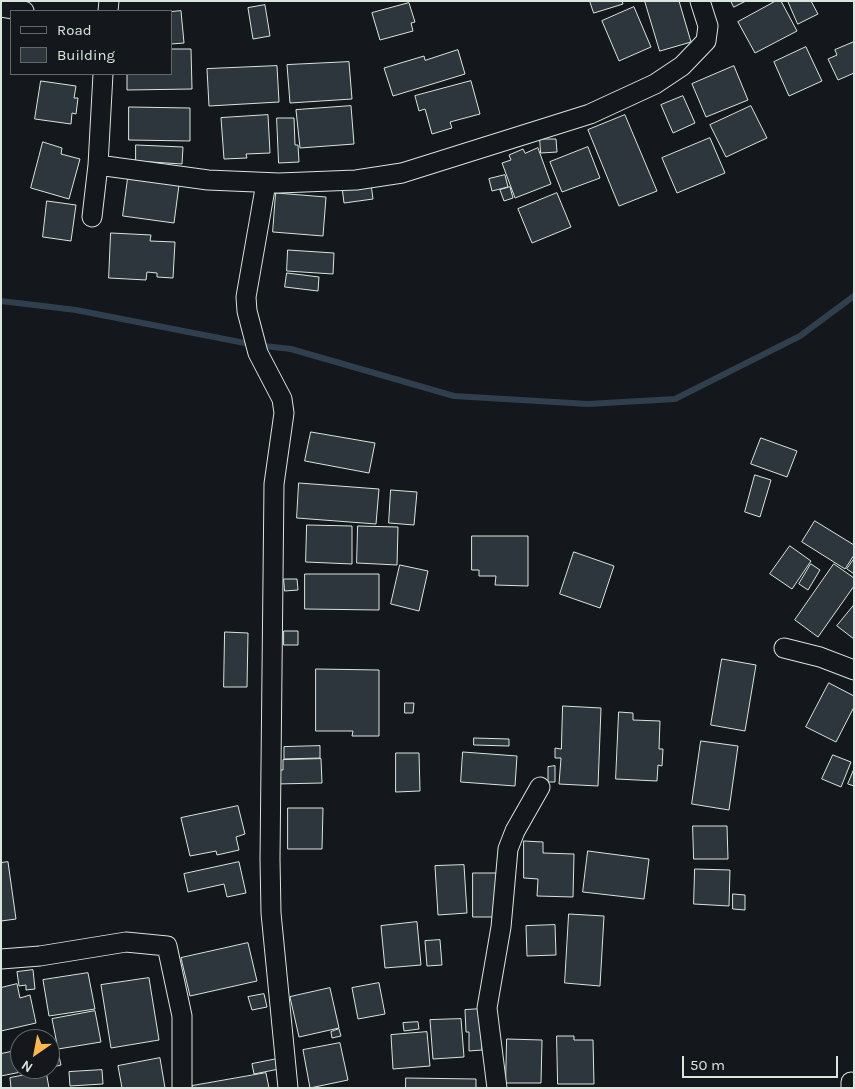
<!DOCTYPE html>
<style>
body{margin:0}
#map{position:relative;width:855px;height:1089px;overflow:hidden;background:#14181c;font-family:Karla,sans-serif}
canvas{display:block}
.frame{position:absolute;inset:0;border:2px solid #d8e6dc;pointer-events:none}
.legend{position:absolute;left:10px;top:10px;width:162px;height:65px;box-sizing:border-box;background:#14181c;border:1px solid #626a69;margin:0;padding:6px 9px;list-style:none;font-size:15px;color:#d8e6dc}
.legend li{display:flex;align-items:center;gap:10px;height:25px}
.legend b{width:25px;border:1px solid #626a69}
.north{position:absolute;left:10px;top:1029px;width:50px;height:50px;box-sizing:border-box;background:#14181c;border:1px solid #626a69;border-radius:50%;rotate:213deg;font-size:14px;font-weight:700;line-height:20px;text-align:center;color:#d8e6dc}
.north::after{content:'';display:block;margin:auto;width:18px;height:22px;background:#ffb74d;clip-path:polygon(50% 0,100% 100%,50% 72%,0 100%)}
.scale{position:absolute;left:682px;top:1056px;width:156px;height:22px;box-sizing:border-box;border:2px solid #d8e6dc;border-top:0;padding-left:6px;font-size:15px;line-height:18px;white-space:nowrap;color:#d8e6dc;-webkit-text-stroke:4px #14181c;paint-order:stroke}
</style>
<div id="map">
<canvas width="855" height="1089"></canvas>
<div class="frame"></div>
<ul class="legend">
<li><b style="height:6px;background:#14181c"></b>Road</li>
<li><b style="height:14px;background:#2c363c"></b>Building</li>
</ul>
<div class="north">N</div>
<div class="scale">50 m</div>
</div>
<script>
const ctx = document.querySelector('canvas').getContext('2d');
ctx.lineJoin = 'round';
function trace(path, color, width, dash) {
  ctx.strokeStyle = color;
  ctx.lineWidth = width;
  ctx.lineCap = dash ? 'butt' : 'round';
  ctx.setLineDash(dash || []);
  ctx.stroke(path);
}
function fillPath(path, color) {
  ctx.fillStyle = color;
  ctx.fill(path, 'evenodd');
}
trace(new Path2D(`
 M1,301L76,310L255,345L291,349L454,396L588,404L675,399L800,336L854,296`), '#2f3f4d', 6);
const building = new Path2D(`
 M590,1H622L623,4L594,13Z
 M645,1H679L691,42L660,51Z
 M731,1H746L734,7Z
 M776,1H781L797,31L755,53L738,22Z
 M788,1H811L818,14L798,24Z
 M409,3L415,22L411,23L413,31L380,40L372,13Z
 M265,5L270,36L253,39L248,8Z
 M634,7L651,47L619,61L602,21Z
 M181,11L184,43L171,44V12Z
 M854,42V73L838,80L828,59L837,55L835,50Z
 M806,47L822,81L789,96L774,62Z
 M171,49H191L192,89L127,90V74H171Z
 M458,50L465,74L393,96L384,68L424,56L425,60Z
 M349,62L352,99L290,103L287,65Z
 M277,66L279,102L209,106L207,69Z
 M734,66L748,100L706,117L692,84Z
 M41,81L76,86L74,98H78L76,114L72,113L71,124L35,119Z
 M471,81L480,114L450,122L452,128L432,134L425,109L419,111L415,96Z
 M683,96L695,123L673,133L661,105Z
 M351,106L354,144L300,148L296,110Z
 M751,106L767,138L726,157L710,125Z
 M129,107L190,108V141L129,140Z
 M268,115L270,153L246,154L247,158L224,159L221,118Z
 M625,115L657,191L619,206L588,130Z
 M277,118H294L295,145H298L299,162L279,163Z
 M710,138L725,173L677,193L662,158Z
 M540,139H556L557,152L541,153Z
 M43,142L62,148L61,154L80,159L69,199L31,188Z
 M136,145L183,147L182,164L136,161Z
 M588,147L600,178L562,192L550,162Z
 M538,148L551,184L515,198L502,163L511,160L509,155L523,149L525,153Z
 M505,175L508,187L492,191L489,179Z
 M128,178L179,185L174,223L123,216Z
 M371,184L373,199L344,203L342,187Z
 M510,187L513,198L504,201L500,190Z
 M276,193L326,197L323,236L273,232Z
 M557,193L571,227L532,243L518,209Z
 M47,201L76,205L71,241L43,237Z
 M111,233L151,235L150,241L175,242L173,278L157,277V273L147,272L146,280L109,278Z
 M288,250L334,253L333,274L287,271Z
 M287,273L319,277L318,291L285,287Z
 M311,432L375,443L369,473L305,461Z
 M761,438L797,451L787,477L751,464Z
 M755,475L771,480L760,517L745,512Z
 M299,483L379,489L376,524L297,518Z
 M391,490L417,492L414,525L389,523Z
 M815,521L854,545V555L845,569L802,542Z
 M307,525L352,526V564L306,562Z
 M358,526L398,527L397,565L357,563Z
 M472,536H528V586L495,585L496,576H479V570H472Z
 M790,546L811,561L792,589L770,574Z
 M574,552L614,566L600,608L560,594Z
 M854,559V574L847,569Z
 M811,564L820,570L808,590L799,584Z
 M834,564L854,578V586L818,637L795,620Z
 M400,565L428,571L419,611L391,604Z
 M305,574H379V610L305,609Z
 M284,579H297L298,590L285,591Z
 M854,605V639L837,626Z
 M284,631H298V645H284Z
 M225,632L248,633L247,687H224Z
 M722,659L756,665L745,731L711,725Z
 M316,669L379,670V736H352L353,731H316Z
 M829,683L854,696V707L836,742L806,727Z
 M405,703H414L413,713H405Z
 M563,706L601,708L598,786L559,784L561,758H555V748L561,749Z
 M619,712L633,713V720L660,721L659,749H663L662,766L658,765L657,781L616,779Z
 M474,738L509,739V746L474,745Z
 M701,741L738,746L729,810L692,804Z
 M320,746V758L284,759V747Z
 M463,752L517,756L515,786L461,782Z
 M396,753H419L420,791L396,792Z
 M833,755L851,762L841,787L822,779Z
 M321,759L322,783L276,784L275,770H283V760Z
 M555,766V782H548V767Z
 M854,769V786L848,784Z
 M238,806L245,834L236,837L239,850L217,855L216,851L190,856L181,818Z
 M288,808H323L322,849H288Z
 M693,826H727L728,859H694Z
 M524,841L543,842V853L574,854L573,897L537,896L538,879L524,878Z
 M588,851L649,859L644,899L583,892Z
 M8,862L16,919L1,921V863Z
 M239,862L246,893L227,897L224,884L188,892L184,874Z
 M464,865L467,913L438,915L435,866Z
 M695,869L730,870L729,906L694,904Z
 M473,873H499V917H473Z
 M733,894L745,895V910L733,909Z
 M569,914L604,916L600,986L565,983Z
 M417,922L421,965L385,968L381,926Z
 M555,925L556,955L527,956L526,926Z
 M440,940L442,965L427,966L425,941Z
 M248,943L257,981L190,996L181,958Z
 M33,970L35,989L26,990V985L19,986L17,972Z
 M88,973L95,1009L49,1016L43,980Z
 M149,978L159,1040L111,1048L101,985Z
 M379,983L385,1014L358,1019L352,988Z
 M17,984L20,998L30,995L36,1023L1,1031V988Z
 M330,988L339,1028L299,1037L290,997Z
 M264,994L267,1007L252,1010L248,997Z
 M481,1009L482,1050L469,1051V1032H466L465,1010Z
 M95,1011L101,1042L58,1049L52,1019Z
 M461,1019L464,1057L433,1059L430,1020Z
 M418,1022L419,1029L404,1031L403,1023Z
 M339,1029L341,1036L332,1038L331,1032Z
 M427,1032L430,1066L393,1069L391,1035Z
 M557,1036H574V1040H593L594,1084H558Z
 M507,1039L542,1040L541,1083H506Z
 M340,1043L348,1080L310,1088L303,1050Z
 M20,1050V1069H36L1,1076V1054Z
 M58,1052L61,1065L53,1067L50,1054Z
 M160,1058L165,1088H122L118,1066Z
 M277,1059L279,1069L254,1074L252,1064Z
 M102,1070L103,1084L70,1086L69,1072Z
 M46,1071L49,1088H11L10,1078Z
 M266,1073L269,1088H192V1086Z
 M406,1078L476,1079V1088H406Z`);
fillPath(building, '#2c363c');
trace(building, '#d8e6dc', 1);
const street = new Path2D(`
 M1,7L24,11
 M108,11L109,1
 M98,165L208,180L279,183L356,180L402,173L590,114L655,84L682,66L706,41L708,26L700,1
 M266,183L246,297L247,311L258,353L282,399L284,413L274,484L270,859L271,913L288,1088
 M92,217L98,165L103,74
 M784,648L820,657L854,670
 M1,959L40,956L126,942L167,946L182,1016V1088
 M851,1082V1088
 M497,1088L487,1008L501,927L508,849L515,831L540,787`);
trace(street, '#d8e6dc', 21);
trace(street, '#14181c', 19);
</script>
